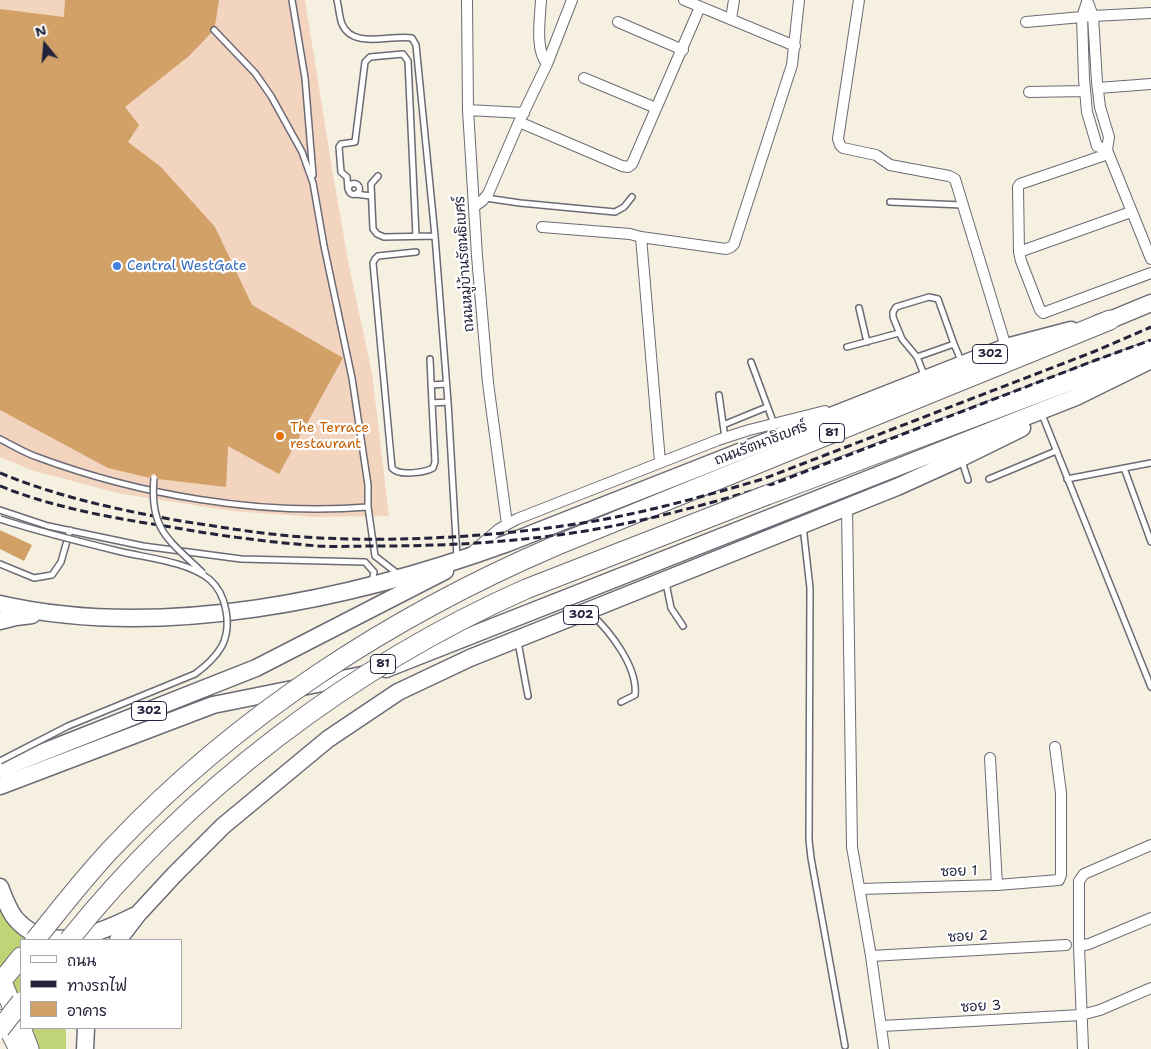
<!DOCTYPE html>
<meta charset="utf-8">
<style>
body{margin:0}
#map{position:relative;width:1151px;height:1049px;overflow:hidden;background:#f6f0e0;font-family:"Shantell Sans","Playpen Sans Thai",sans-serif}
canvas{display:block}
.legend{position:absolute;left:20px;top:939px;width:162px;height:90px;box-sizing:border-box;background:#fff;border:1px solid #a7a7b1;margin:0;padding:6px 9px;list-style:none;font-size:15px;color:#22223b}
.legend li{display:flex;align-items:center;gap:10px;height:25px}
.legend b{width:25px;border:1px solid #a7a7b1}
.north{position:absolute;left:20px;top:20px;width:50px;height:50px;-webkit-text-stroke:4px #fff;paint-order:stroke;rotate:343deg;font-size:14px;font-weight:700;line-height:20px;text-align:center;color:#22223b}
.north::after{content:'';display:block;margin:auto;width:18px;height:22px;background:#22223b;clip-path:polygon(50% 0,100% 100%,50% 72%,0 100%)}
</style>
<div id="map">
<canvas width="1151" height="1049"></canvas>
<ul class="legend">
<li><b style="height:6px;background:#fff"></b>ถนน</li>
<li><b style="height:6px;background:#22223b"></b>ทางรถไฟ</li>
<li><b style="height:14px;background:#d1a168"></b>อาคาร</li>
</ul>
<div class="north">N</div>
</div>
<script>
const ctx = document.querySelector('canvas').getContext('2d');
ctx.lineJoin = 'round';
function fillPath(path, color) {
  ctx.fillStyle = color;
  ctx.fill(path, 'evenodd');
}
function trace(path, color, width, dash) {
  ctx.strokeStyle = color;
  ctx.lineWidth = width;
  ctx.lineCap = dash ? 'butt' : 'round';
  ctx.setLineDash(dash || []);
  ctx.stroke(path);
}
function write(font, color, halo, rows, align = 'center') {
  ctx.font = font + ' "Shantell Sans","Playpen Sans Thai",sans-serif';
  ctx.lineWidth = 4.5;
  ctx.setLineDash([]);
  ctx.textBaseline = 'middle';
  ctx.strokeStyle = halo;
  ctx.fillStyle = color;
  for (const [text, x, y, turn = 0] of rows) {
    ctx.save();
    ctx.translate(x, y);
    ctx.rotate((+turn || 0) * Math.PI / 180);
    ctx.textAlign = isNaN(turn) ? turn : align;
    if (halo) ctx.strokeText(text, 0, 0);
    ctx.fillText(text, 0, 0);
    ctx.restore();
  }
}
fillPath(new Path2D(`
 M0,0H305L332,169L349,266L372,373L389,516L314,517L232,511L117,493L31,470L0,457Z`), '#f3d4bf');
fillPath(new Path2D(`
 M0,905C7,923 12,931 29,940H21V1028H66V1049H22L0,996Z`), '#c0d377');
fillPath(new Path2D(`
 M65,0H219L215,26L210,29L211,33L189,56L125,107L139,125L128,142L161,167L215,227L252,305L343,358L279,474L228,446L226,487L158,479L155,474H152L150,478L146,477L108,468L0,410V9L64,17Z
 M0,530L32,545L24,561L0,549Z`), '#d1a168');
const lane = new Path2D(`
 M292,0L305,78L313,175
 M337,0C339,8 339,16 342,24C353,50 391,34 412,38L416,45L435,236L448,402L457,557
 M214,30L255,73L271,96L302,152L313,183L324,246L352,378L368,485V507L375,556L398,574
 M378,176L371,184L373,229L377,234L384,237L435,236
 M348.5 189a5.5 5.5 0 1 1 11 0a5.5 5.5 0 1 1-11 0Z
 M348,189L347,177L341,172L339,147L341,144L355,142L365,62L370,57L403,54L408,61L416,236
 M355,194L371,196
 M486,198L520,203L615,212L624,207L632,197
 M890,202L963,205
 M416,252L378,256L375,259L373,263L392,468C398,476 424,473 433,468L435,462L432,403L448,402
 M859,308L867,342
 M847,347L899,333
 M917,357L954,344
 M430,359L432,403
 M751,362L774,424
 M925,377L917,357L902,339L893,317V312L896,307L909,303L929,297L938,299L954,344L962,363
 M431,385L446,384
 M719,395L725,438
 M1043,417L1151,687
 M723,425L767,407
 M0,439C12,445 25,453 37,457C139,495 261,516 368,507
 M962,461L968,480
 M1124,468L1151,542
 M989,479L1056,451
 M1067,479L1151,463
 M0,510L48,526L143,546L241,559L365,562L374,572L372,582
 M803,526L810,588L809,840L811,858L845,1046
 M0,564L34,578L52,575L61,562L70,530
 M666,583L671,608L683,626
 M590,613C610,631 638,667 635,695L621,702
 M518,642L528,696`);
const street = new Path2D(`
 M467,0L468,110L477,256L488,383L507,524
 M541,0C540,19 535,50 547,64
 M684,0L795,46
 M859,0L838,139L840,145L843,148L876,155L890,165L949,176L955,179L1006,347
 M1087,0L1093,16L1097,82L1100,107L1109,137L1107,150L1151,259
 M1087,2L1082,17L1084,79L1087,112L1097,146L1107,150
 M731,19L734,0
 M618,22L683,50
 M1026,22L1093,16L1151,13
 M584,78L656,108
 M1098,88L1151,84
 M1029,92L1085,91
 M468,110L524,113
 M519,122L622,166L628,167L632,164L700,7
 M1108,154L1020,184L1018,187L1019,252L1021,261L1040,310L1043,313L1151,273
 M475,206L482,201L488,194L519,122L547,64L572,0
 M542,227L630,234L641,237L660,462
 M641,237L726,249L731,247L734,244L792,65L799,0
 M1019,252L1131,212
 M847,507L852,847L871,956L884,1049
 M472,552L499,529L517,519L718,440L749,430L825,411
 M990,758L997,885
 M860,889L997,885L1059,880L1061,875V793L1055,747
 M1079,946L1089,944L1151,918
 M871,956L1066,945
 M882,1026L1081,1015L1100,1010L1151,988
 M1083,1049L1079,946V881L1084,874L1151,845`);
const secondary = new Path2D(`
 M0,1017L16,1049`);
const primary = new Path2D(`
 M1099,323L1110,320L1151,303
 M0,604C162,641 354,599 508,543L1006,347L1071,330
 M0,621L16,617L32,615
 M386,669L1076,397L1151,360
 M0,769L256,668L445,571
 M0,786L213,705L362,675
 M0,887C4,897 8,909 15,918C47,956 98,934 134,916
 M118,940L138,914L174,875L223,826L328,739L398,692L470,658L897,487L961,458L1022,428
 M85,1049L86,1028`);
const highway = new Path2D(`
 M767,495L1151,350
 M555,546L1110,320
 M0,977L21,1028
 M0,983L21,957
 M21,1028L29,1049`);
trace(lane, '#6c6a75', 8);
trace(street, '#6c6a75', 12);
trace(secondary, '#6c6a75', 16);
trace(primary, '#6c6a75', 19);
trace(highway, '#6c6a75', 21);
trace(lane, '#fff', 5);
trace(street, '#fff', 10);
trace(secondary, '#fff', 14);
trace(primary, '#fff', 16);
trace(highway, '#fff', 19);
trace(new Path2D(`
 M0,473C58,497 119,510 181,521C227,528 273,536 320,538C408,542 502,536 589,522C648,512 705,496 763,479L1093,352L1151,327
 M0,486C54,508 113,518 171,527C220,536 268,542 318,546C337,547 357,546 377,546C448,546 521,542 591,530C650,520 708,504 765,487L1096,360L1151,340`), '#22223b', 3, [8, 4]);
const laneBridge = new Path2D(`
 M154,478C149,530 169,540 203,573
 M0,519C40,532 81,542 122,552C148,558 188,562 209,579C227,594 232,626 222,646C215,658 206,666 195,674L68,726L0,761`);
const highwayBridge = new Path2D(`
 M35,940C61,908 86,875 115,845C238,715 392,616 555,546
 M69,940C188,791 352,666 526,589L767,495
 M0,1029L21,1002`);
trace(laneBridge, '#6c6a75', 8, []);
trace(highwayBridge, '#6c6a75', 21, []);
trace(laneBridge, '#fff', 5);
trace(highwayBridge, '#fff', 19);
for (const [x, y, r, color] of [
 [117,266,5,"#3f7fe0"],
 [280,436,5,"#e8710a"]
]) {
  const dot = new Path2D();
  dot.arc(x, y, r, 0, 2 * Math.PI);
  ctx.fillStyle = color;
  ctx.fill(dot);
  trace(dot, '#fff', 2);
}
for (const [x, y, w] of [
 [990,354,35],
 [832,433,25],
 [581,615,35],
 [383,664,25],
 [149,711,35]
]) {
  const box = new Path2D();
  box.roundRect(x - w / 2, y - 9.5, w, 19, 4);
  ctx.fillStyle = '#fff';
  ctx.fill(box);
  trace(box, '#22223b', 1);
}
write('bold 12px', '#22223b', null, [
 ["302",990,354],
 ["81",832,433],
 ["302",581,615],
 ["81",383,664],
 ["302",149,711]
]);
write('14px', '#22223b', '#fff', [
 ["ถนนหมู่บ้านรัตนธิเบศร์",465,264,-94],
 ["ถนนรัตนาธิเบศร์",761,444,-21],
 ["ซอย 1",959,872,-2],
 ["ซอย 2",968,937,-3],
 ["ซอย 3",981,1007,-3]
]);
write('14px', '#366cbe', '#fff', [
 ["Central WestGate",127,266]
], 'left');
write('14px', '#c56008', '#fff', [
 ["The Terrace",290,428],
 ["restaurant",290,444]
], 'left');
</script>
